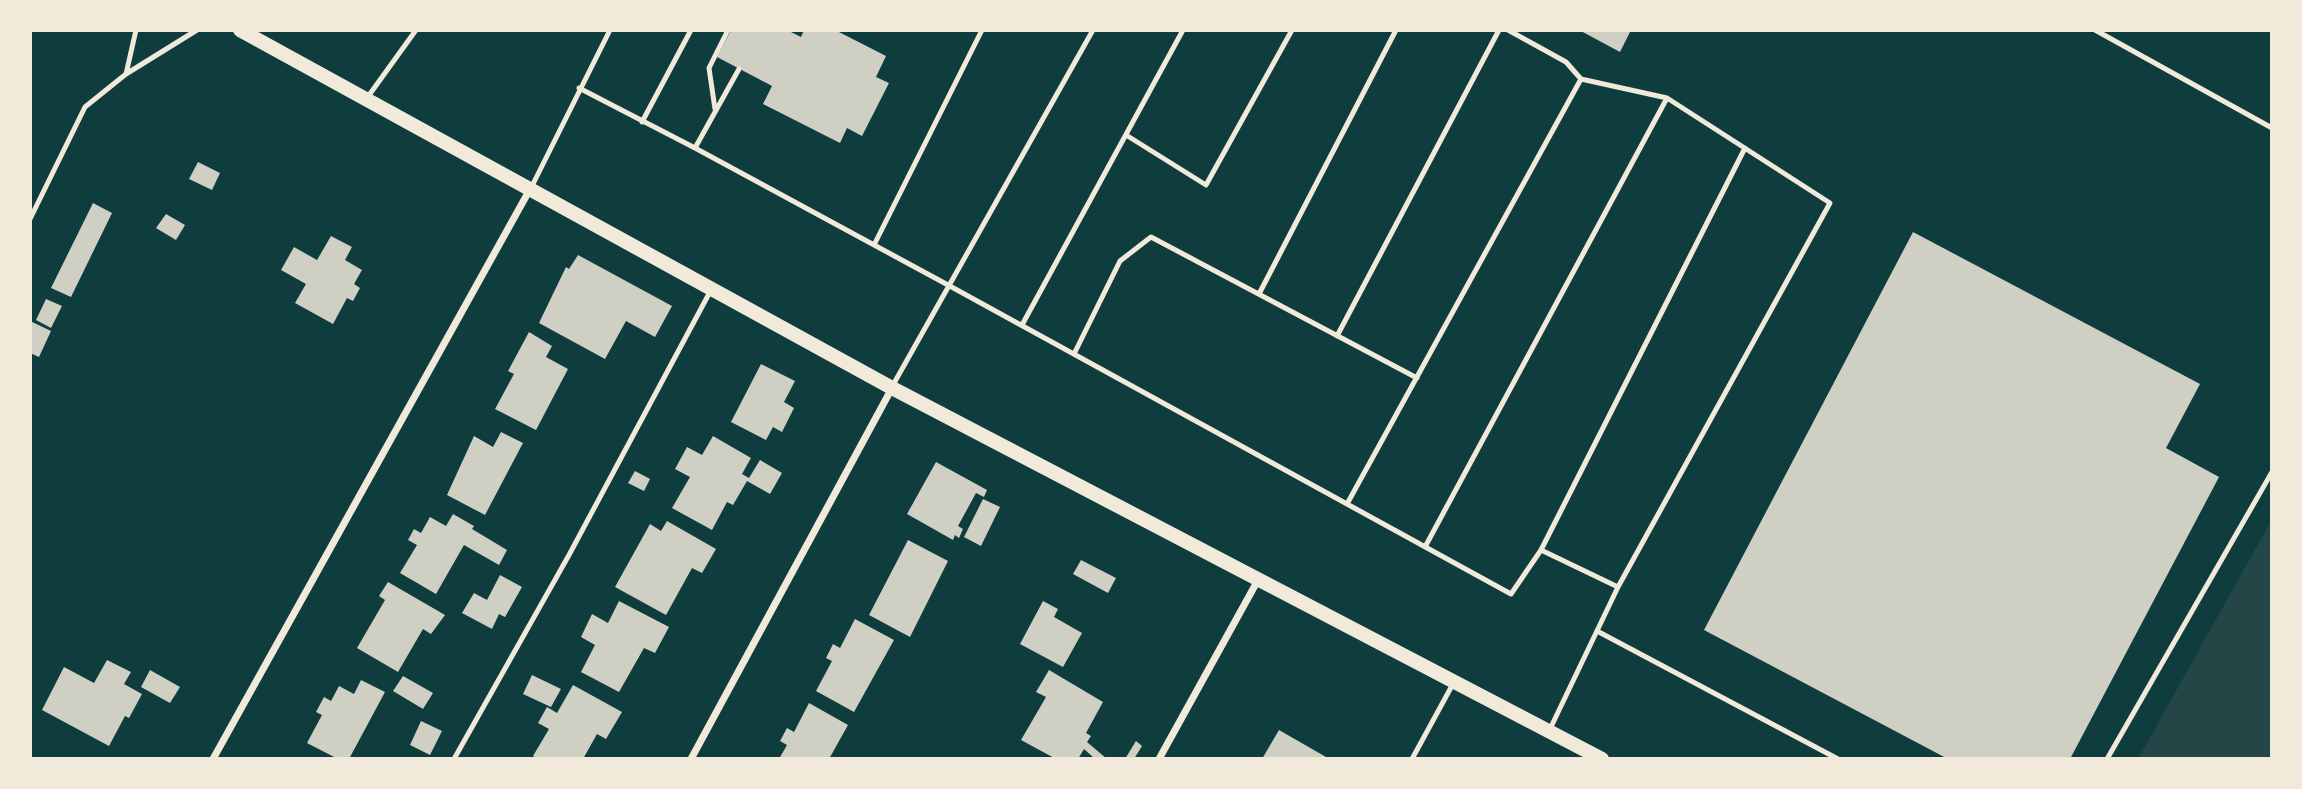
<!DOCTYPE html>
<style>
body{margin:0}
#map{position:relative;width:2302px;height:789px;overflow:hidden;background:#0f3d3e;font-family:"PT Sans",sans-serif}
canvas{display:block}
.frame{position:absolute;inset:0;border:32px solid #f1e9da;pointer-events:none}
</style>
<div id="map">
<canvas width="2302" height="789"></canvas>
<div class="frame"></div>
</div>
<script>
const ctx = document.querySelector('canvas').getContext('2d');
ctx.lineJoin = 'round';
function fillPath(path, color) {
  ctx.fillStyle = color;
  ctx.fill(path, 'evenodd');
}
function trace(path, color, width, dash) {
  ctx.strokeStyle = color;
  ctx.lineWidth = width;
  ctx.lineCap = dash ? 'butt' : 'round';
  ctx.setLineDash(dash || []);
  ctx.stroke(path);
}
fillPath(new Path2D(`
 M2272,519V759H2138Z`), '#244646');
fillPath(new Path2D(`
 M731,30H787L801,37L804,30H835L886,56L876,77L889,83L862,136L847,128L840,143L763,104L772,86L717,57Z
 M1579,30H1631L1620,52Z
 M198,162L220,173L212,190L189,179Z
 M93,203L112,213L71,297L51,288Z
 M166,214L185,225L176,240L156,228Z
 M1913,232L2200,384L2166,448L2219,477L2070,759H1948L1704,630Z
 M331,236L352,247L345,260L362,270L354,284L360,288L353,301L347,298L333,324L295,303L306,284L281,270L294,247L317,260Z
 M578,255L672,306L655,337L626,321L605,359L539,323L566,267L569,269Z
 M46,299L62,306L51,328L36,320Z
 M30,321L51,331L39,357L30,353Z
 M529,332L552,346L546,357L568,369L536,430L495,409L514,374L508,371Z
 M761,364L795,381L784,402L794,408L782,432L773,427L766,440L731,422Z
 M501,432L523,443L485,515L447,495L474,436L493,447Z
 M713,436L751,458L742,474L749,478L760,460L782,473L770,494L747,481L733,505L727,502L712,530L672,508L690,477L675,469L687,447L702,455Z
 M936,462L987,490L984,497L976,493L958,526L963,529L959,538L955,535L953,540L907,514Z
 M635,471L650,479L644,491L628,483Z
 M983,499L1000,507L981,546L964,537Z
 M453,514L474,526L472,529L507,550L499,565L464,545L436,594L400,573L417,545L408,540L414,529L421,533L430,517L446,526Z
 M667,521L716,549L702,573L692,568L666,615L615,587L650,524L661,531Z
 M908,540L948,561L910,637L869,615Z
 M1081,560L1116,578L1108,593L1073,574Z
 M500,575L522,587L505,617L499,614L492,629L462,613L474,593L487,600Z
 M388,582L445,615L431,634L423,629L398,672L357,648L385,600L379,596Z
 M619,601L669,627L655,653L644,648L619,692L581,672L595,645L581,637L592,614L608,623Z
 M1043,601L1058,609L1054,617L1082,633L1063,667L1020,644Z
 M855,619L894,640L854,712L816,691L832,661L826,658L833,644L840,648Z
 M107,660L131,672L124,684L142,694L129,718L125,716L109,746L42,710L64,667L94,683Z
 M150,670L180,687L170,703L141,687Z
 M1049,670L1103,702L1086,733L1091,736L1087,742L1107,759H1095L1084,749L1078,759H1056L1021,740L1046,697L1036,692Z
 M532,675L561,689L551,707L523,694Z
 M403,676L433,693L423,709L393,691Z
 M361,680L385,692L349,759H338L307,743L322,715L316,712L324,697L331,701L339,686L354,694Z
 M573,685L622,712L606,739L597,734L583,759H538L533,756L549,729L538,723L547,707L557,713Z
 M809,703L848,725L829,759H779L787,745L780,741L787,728L794,732Z
 M421,721L442,731L430,755L410,745Z
 M1279,730L1326,757L1325,759H1262Z
 M1136,741L1142,746L1134,759H1125Z`), '#cfcfc3');
trace(new Path2D(`
 M136,30L126,74L197,30
 M1508,30L1566,62L1581,79L1667,98L1830,203L1618,587L1550,729
 M2095,30L2272,128
 M579,88L695,148L948,285L1511,594L1541,550L1618,587
 M367,98L416,30
 M715,109L709,68L728,30
 M642,122L691,30
 M1126,135L1206,185L1292,30
 M695,148L739,69
 M531,188L610,30
 M30,219L85,107L126,74
 M874,245L982,30
 M1259,294L1396,30
 M1022,325L1183,30
 M1337,336L1499,30
 M1074,354L1120,261L1151,237L1417,378
 M893,385L1093,30
 M1347,504L1581,79
 M1425,547L1667,98
 M1541,550L1745,148
 M1597,631L1838,759
 M454,759L569,555L711,290
 M1412,759L1454,682
 M2107,759L2272,472`), '#f1e9da', 5);
trace(new Path2D(`
 M213,759L529,191
 M691,759L892,388
 M1159,759L1258,580`), '#f1e9da', 7);
trace(new Path2D(`
 M240,30L892,388L1602,759`), '#f1e9da', 14);
</script>
